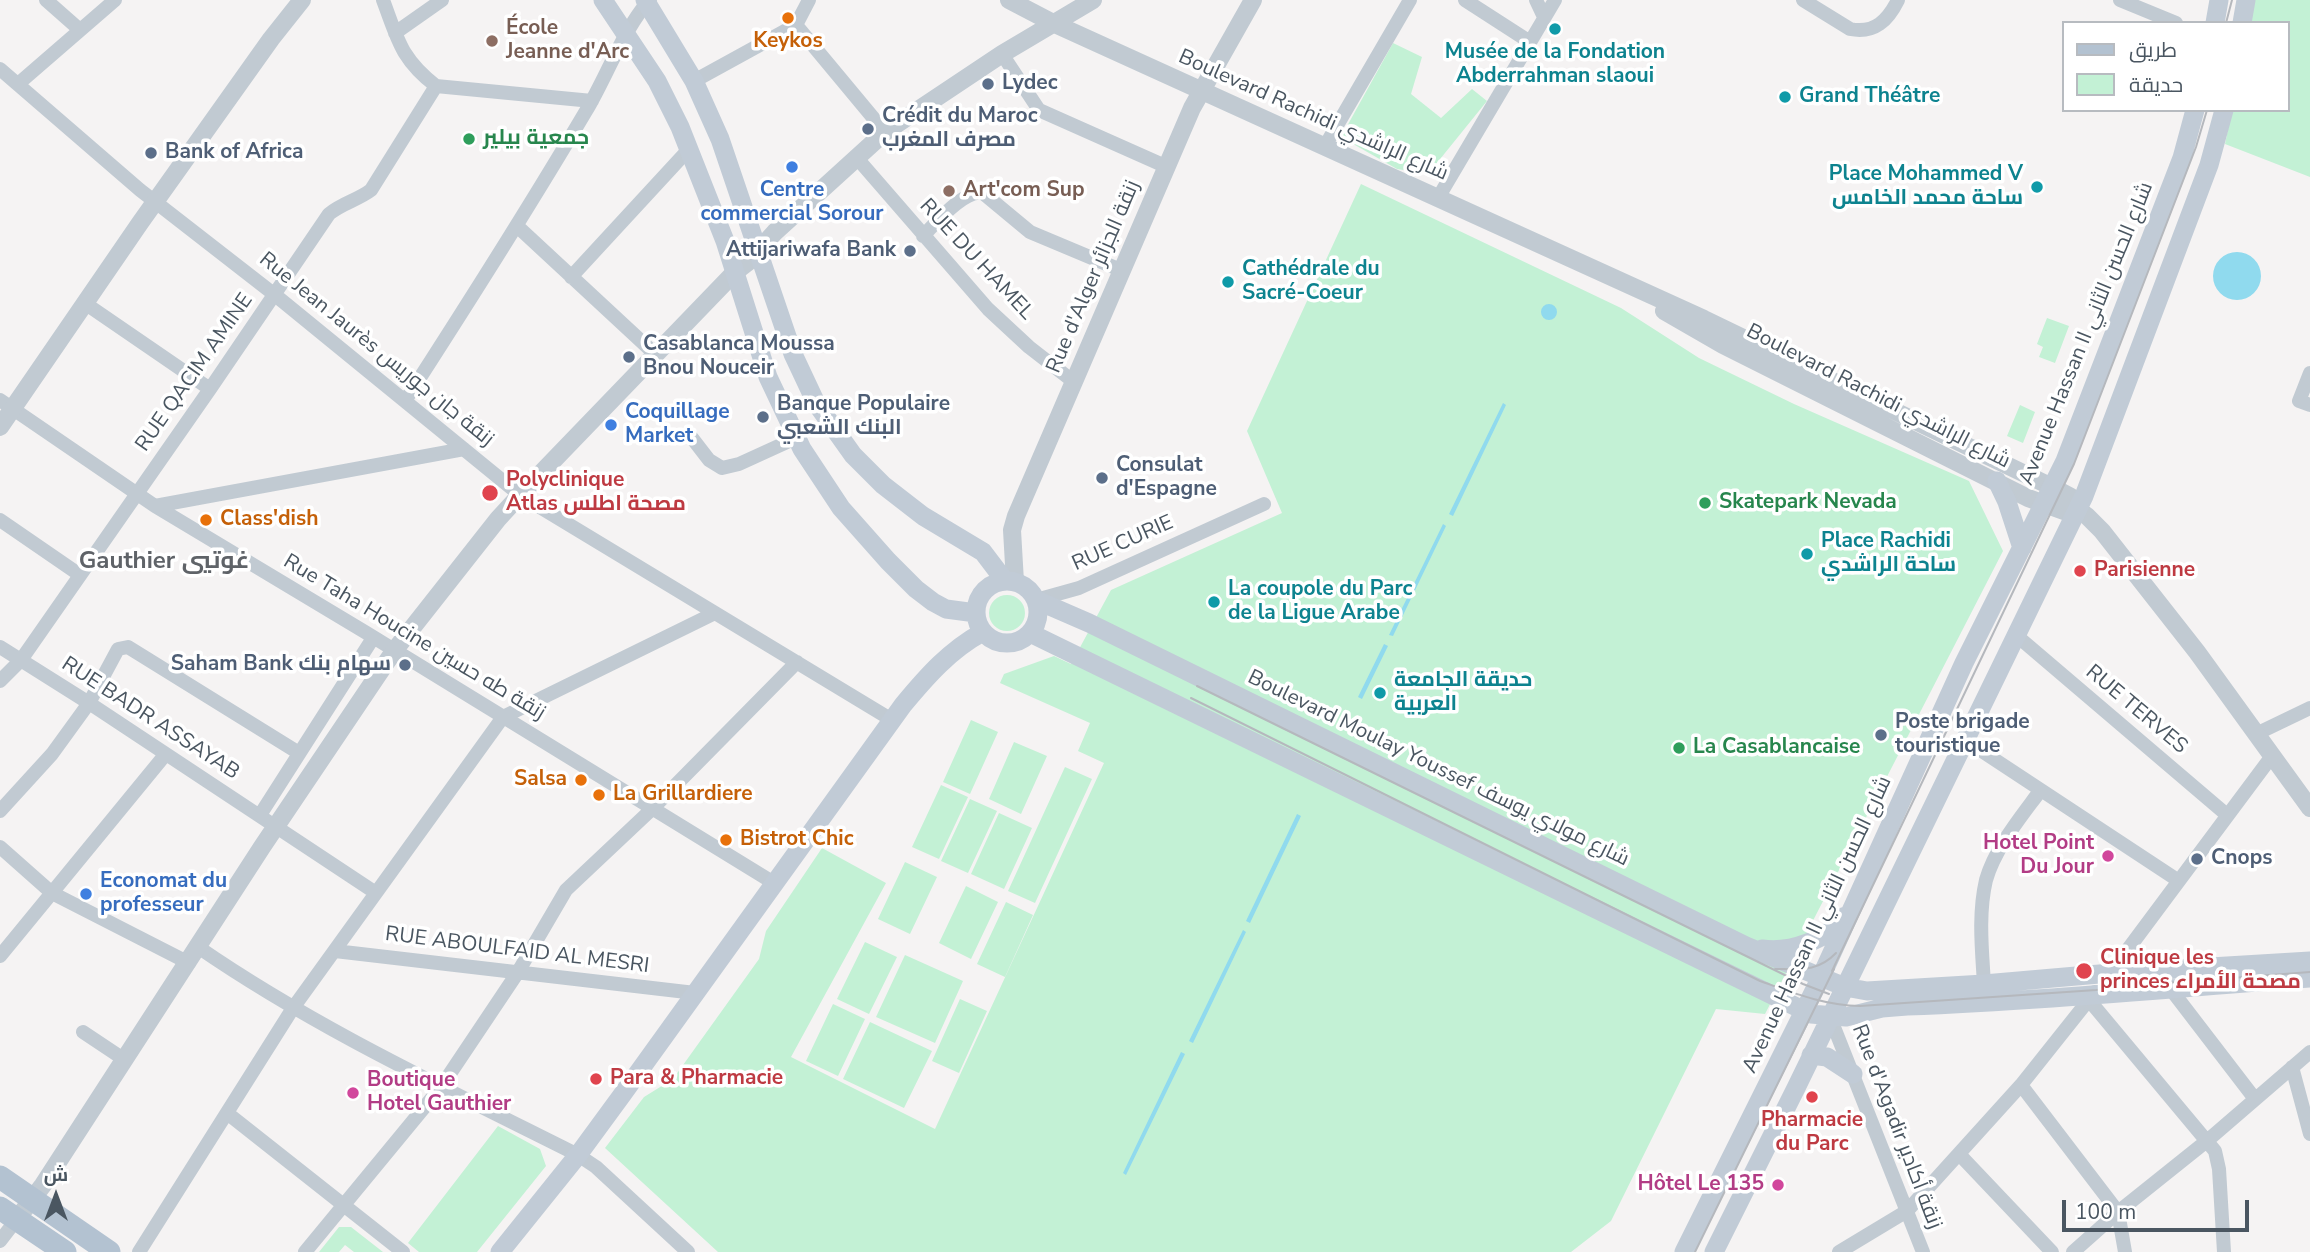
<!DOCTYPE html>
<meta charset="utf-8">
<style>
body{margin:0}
#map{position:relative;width:2310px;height:1252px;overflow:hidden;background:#f5f3f3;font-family:"Nunito Sans",Cairo,sans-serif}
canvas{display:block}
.legend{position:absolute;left:2062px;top:21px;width:228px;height:91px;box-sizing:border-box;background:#fff;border:2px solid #b7bbc0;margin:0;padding:9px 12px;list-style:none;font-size:21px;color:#4a5661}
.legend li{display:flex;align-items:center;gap:14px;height:35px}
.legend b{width:35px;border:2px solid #b7bbc0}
.north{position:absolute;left:21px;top:1161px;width:70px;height:70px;-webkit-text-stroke:5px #fff;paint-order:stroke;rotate:0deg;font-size:19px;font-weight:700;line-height:28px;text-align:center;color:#4a5661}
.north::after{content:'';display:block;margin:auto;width:24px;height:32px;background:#4a5661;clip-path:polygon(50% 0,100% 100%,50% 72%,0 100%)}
.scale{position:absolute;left:2062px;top:1200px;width:187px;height:32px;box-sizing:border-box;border:4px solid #4a5661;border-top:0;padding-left:9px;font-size:21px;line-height:24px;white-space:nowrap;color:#4a5661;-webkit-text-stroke:5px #fff;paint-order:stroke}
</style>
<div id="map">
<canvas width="2310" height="1252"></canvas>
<ul class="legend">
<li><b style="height:9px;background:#b3c2d1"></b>طريق</li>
<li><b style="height:19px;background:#c3f1d5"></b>حديقة</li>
</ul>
<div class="north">ش</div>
<div class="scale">100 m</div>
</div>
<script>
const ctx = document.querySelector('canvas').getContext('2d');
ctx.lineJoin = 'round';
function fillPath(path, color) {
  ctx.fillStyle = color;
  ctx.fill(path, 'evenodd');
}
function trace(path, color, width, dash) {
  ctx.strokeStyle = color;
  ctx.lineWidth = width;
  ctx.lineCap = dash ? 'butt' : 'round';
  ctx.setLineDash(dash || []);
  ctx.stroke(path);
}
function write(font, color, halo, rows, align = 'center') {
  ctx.font = font + ' "Nunito Sans",Cairo,sans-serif';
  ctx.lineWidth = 7;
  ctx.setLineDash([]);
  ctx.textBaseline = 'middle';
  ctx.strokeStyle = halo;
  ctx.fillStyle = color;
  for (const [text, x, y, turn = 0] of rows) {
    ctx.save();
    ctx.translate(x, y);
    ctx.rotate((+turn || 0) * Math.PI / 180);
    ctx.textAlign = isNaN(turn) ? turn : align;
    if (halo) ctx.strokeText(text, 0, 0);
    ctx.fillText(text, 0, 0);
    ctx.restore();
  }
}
fillPath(new Path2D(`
 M2253,0H2310V177L2225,144L2232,110H2287V23H2249Z
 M1393,43L1422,57L1411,94L1441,118L1472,89L1487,101L1428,174L1397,169L1341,137Z
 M1361,184L1621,308L1699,358L1794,404L1969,481L2003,551L1765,1014L1716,1009L1611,1221L1571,1252H718L605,1148L644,1097L673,1079L759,959L766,931L822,848L886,883L791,1057L935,1129L1104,763L1078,751L1090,723L1000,683L1004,674L1054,656L1071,664L1111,590L1282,513L1247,431Z
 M2047,318L2069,326L2055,363L2039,357L2043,347L2037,344Z
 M2020,405L2035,412L2023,443L2007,436Z
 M989 613a18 18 0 1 1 36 0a18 18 0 1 1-36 0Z
 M971,720L998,732L970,794L943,782Z
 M1014,742L1047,756L1021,814L989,799Z
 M1065,767L1092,779L1035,903L1008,891Z
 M941,785L968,797L939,859L912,847Z
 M970,799L997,811L968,873L941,861Z
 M999,813L1032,828L1004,889L971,874Z
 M905,862L937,877L910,934L878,919Z
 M966,886L998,902L971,959L939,943Z
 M1006,902L1033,915L1005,977L977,964Z
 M865,942L897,957L869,1014L837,999Z
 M905,955L963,981L935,1043L876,1017Z
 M960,999L987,1011L959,1073L932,1061Z
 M833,1004L865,1019L838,1076L806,1061Z
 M870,1022L932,1051L904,1108L843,1079Z
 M498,1126L540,1149L546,1166L477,1252H419L408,1243Z
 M339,1227H351L383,1252H354L345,1245L339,1252H319Z`), '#c3f1d5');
fillPath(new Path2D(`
 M2213 276a24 24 0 1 1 48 0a24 24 0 1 1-48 0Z
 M1541 312a8 8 0 1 1 16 0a8 8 0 1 1-16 0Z
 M1503,403L1506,405L1453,516L1449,514Z
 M1443,524L1446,526L1393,636L1389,635Z
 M1384,644L1388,646L1362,699L1358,697Z
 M1297,814L1301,816L1250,923L1246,921Z
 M1243,930L1246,932L1193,1043L1189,1041Z
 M1181,1052L1185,1054L1126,1175L1123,1173Z`), '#90daee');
trace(new Path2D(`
 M46,0L80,30
 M383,0C398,40 401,59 436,86
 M1465,0L1530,42
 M1536,0L1544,17
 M1803,0L1850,29C1875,34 1888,20 1898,0
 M2120,0L2176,23
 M796,25L885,132
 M395,33L442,0
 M1002,54L1039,110L1165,166
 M0,69L140,190L275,295L520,495L892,720
 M694,81L796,25L809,0
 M18,84L115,0
 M436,86L592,101
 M1325,146L1410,0
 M856,157L988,309L1029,347L1074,382
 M1438,198L1555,0
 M517,226L655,354
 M923,236C936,223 964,189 983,193L1030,232L1123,271
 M571,277L690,148
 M86,304L210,389
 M2310,373L2299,401L2310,405
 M0,400L155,506L365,632L774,883
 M405,401C467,305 528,209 586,111C605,80 626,24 650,0
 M692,438L709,460L722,468L739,464L796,438
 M155,506L464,449
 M0,520L80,575
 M1036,600L1079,588L1264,504
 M2017,636L2227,815
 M0,647L89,703L376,893
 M0,681L21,660L210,389L329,214C342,203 358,200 371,190L436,86
 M2256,734L2310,708
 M1965,740L2179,881
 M0,811L52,754L89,703L118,649L128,647L299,753
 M260,815L373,638
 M0,847L52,893L189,963
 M198,947C317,1029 449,1090 578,1155L596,1167L688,1252
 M335,951L695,993
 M0,956L165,755
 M2108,976L2272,756
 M2166,983L2255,1099
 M1984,984C1982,950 1978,914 1986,880C1995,848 2021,817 2040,791
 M2089,1000L2215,1151L2219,1169L2224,1252
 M1830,1017L1923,1252
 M83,1032L125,1060
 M2292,1067L2310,1134
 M2021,1085L2118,1212L2125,1252
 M227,1113L403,1252
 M1959,1154L2052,1252
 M0,1241L17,1219
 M139,1252L293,1008L503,717L715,613
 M305,1252L441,1087L518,972L566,890L652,809L797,662
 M1839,1252L1907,1211L2021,1085L2095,992
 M2073,1252L2118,1212L2208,1140L2310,1052`), '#c1cad2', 14);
trace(new Path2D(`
 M1009,0L1055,24L1704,319L2052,487L2071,497L2077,509
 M1664,311L1723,345L2028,498L2064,511L2077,509
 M0,427L140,223L271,39L302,0
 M2077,509L2087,516L2102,531L2197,652L2310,808
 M1015,582L1012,530L1016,516L1192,108L1253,0
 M17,1219L43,1185L262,847L394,651L498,519L520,495L735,272L748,262L775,232L885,132L1002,54L1093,0`), '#c1cad2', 18);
trace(new Path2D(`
 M603,0L657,81L680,127L725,241L768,377L802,449L841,508L888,561L916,589L933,602L946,609L976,613
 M645,0L694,81L720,139L793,354L816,403L853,455L883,485L923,516L983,552L1005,581
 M2215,23L2219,0
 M2242,23L2246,0
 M1997,481L2007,502L2022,548
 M976 612a31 31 0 1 1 62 0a31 31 0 1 1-62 0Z
 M1036,600L1089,623L1746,946L1845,987L1867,991L1984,984L2111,973L2310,961
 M1030,633L1811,1014L1846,1017L1882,1008L1907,1006C2041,1001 2175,988 2310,978
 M1762,949C1790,953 1828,940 1845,916
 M1811,1055L1827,1057L1853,1074
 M500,1252L578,1155L622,1095L903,705C927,676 950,650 983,632
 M1684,1252L1821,977L1964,663L2065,461L2182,158L2195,110
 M1714,1252L1796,1088L2084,496L2209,165L2224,110`), '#c1cbd6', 19);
trace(new Path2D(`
 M0,1177L109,1252
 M0,1208L65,1252`), '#b3c2d1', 23);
trace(new Path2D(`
 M2226,23L2232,0
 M1197,686L1803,984L1829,994
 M1191,698L1760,981C1794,993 1823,1005 1860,1006L2096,990L2166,983L2310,972
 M1775,969C1800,969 1818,972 1836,953
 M1695,1252L1834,969L1832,971L2074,464L2196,147L2207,110`), '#b5b8bd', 2);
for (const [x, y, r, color] of [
 [788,18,7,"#e8710a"],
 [1555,29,7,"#0f9aa8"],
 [492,41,7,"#8d6e63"],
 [988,84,7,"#5c6f8a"],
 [1785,97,7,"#0f9aa8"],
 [868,129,7,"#5c6f8a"],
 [469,139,7,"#2e9e5b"],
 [151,153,7,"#5c6f8a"],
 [792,167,7,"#3f7fe0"],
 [2037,187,7,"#0f9aa8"],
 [949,191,7,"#8d6e63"],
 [910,251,7,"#5c6f8a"],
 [1228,282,7,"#0f9aa8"],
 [629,357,7,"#5c6f8a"],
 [763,417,7,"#5c6f8a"],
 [611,425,7,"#3f7fe0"],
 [1102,478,7,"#5c6f8a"],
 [490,493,9,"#e0444e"],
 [1705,503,7,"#2e9e5b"],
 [206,520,7,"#e8710a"],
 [1807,554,7,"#0f9aa8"],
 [2080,571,7,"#e0444e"],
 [1214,602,7,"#0f9aa8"],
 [405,665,7,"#5c6f8a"],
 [1380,693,7,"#0f9aa8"],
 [1881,735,7,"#5c6f8a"],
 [1679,748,7,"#2e9e5b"],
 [581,780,7,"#e8710a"],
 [599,795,7,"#e8710a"],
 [726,840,7,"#e8710a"],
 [2108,856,7,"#d1479c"],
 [2197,859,7,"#5c6f8a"],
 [86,894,7,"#3f7fe0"],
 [2084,971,9,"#e0444e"],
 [596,1079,7,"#e0444e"],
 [353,1093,7,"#d1479c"],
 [1812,1097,7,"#e0444e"],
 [1778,1185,7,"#d1479c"]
]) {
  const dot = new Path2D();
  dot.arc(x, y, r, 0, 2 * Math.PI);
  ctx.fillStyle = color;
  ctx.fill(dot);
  trace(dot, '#fff', 2.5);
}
write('bold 21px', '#785e54', '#fff', [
 ["École",506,29],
 ["Jeanne d'Arc",506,53],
 ["Art'com Sup",963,191]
], 'left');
write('bold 21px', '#c56008', '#fff', [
 ["Keykos",788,42,"center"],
 ["Class'dish",220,520],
 ["Salsa",567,780,"right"],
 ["La Grillardiere",613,795],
 ["Bistrot Chic",740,840]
], 'left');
write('bold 21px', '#0d838f', '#fff', [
 ["Musée de la Fondation",1555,53,"center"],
 ["Abderrahman slaoui",1555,77,"center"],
 ["Grand Théâtre",1799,97],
 ["Place Mohammed V",2023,175,"right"],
 ["ساحة محمد الخامس",2023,199,"right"],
 ["Cathédrale du",1242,270],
 ["Sacré-Coeur",1242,294],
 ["Place Rachidi",1821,542],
 ["ساحة الراشدي",1821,566],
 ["La coupole du Parc",1228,590],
 ["de la Ligue Arabe",1228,614],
 ["حديقة الجامعة",1394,681],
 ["العربية",1394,705]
], 'left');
write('bold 21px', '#4e5e75', '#fff', [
 ["Lydec",1002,84],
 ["Crédit du Maroc",882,117],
 ["مصرف المغرب",882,141],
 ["Bank of Africa",165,153],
 ["Attijariwafa Bank",896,251,"right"],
 ["Casablanca Moussa",643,345],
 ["Bnou Nouceir",643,369],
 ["Banque Populaire",777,405],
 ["البنك الشعبي",777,429],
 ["Consulat",1116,466],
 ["d'Espagne",1116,490],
 ["Saham Bank سهام بنك",391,665,"right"],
 ["Poste brigade",1895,723],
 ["touristique",1895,747],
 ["Cnops",2211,859]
], 'left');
write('21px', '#4a5661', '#fff', [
 ["Boulevard Rachidi شارع الراشدي",1313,116,24],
 ["RUE DU HAMEL",976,260,47],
 ["Rue d'Alger زنقة الجزائر",1094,277,-67],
 ["Avenue Hassan II شارع الحسن الثاني",2087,334,-68],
 ["Rue Jean Jaurès زنقة جان جوريس",376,350,39],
 ["RUE QACIM AMINE",195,373,-55],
 ["Boulevard Rachidi شارع الراشدي",1878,397,27],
 ["RUE CURIE",1123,544,-24],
 ["Rue Taha Houcine زنقة طه حسين",414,638,31],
 ["RUE TERVES",2136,710,40],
 ["RUE BADR ASSAYAB",150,719,33],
 ["Boulevard Moulay Youssef شارع مولاي يوسف",1438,769,26],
 ["Avenue Hassan II شارع الحسن الثاني",1818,925,-65],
 ["RUE ABOULFAID AL MESRI",517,951,7],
 ["Rue d'Agadir زنقة أكادير",1896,1127,69]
]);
write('bold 21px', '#27864d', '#fff', [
 ["جمعية بيلير",483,139],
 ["Skatepark Nevada",1719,503],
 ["La Casablancaise",1693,748]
], 'left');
write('bold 21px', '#366cbe', '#fff', [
 ["Centre",792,191,"center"],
 ["commercial Sorour",792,215,"center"],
 ["Coquillage",625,413],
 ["Market",625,437],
 ["Economat du",100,882],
 ["professeur",100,906]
], 'left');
write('bold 21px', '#be3a42', '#fff', [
 ["Polyclinique",506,481],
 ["Atlas مصحة اطلس",506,505],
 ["Parisienne",2094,571],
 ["Clinique les",2100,959],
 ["princes مصحة الأمراء",2100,983],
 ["Para & Pharmacie",610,1079],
 ["Pharmacie",1812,1121,"center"],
 ["du Parc",1812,1145,"center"]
], 'left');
write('bold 21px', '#b23c85', '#fff', [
 ["Hotel Point",2094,844],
 ["Du Jour",2094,868],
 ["Boutique",367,1081,"left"],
 ["Hotel Gauthier",367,1105,"left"],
 ["Hôtel Le 135",1764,1185]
], 'right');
write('bold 24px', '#5f6368', '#fff', [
 ["Gauthier غوتيي",164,562]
]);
</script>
